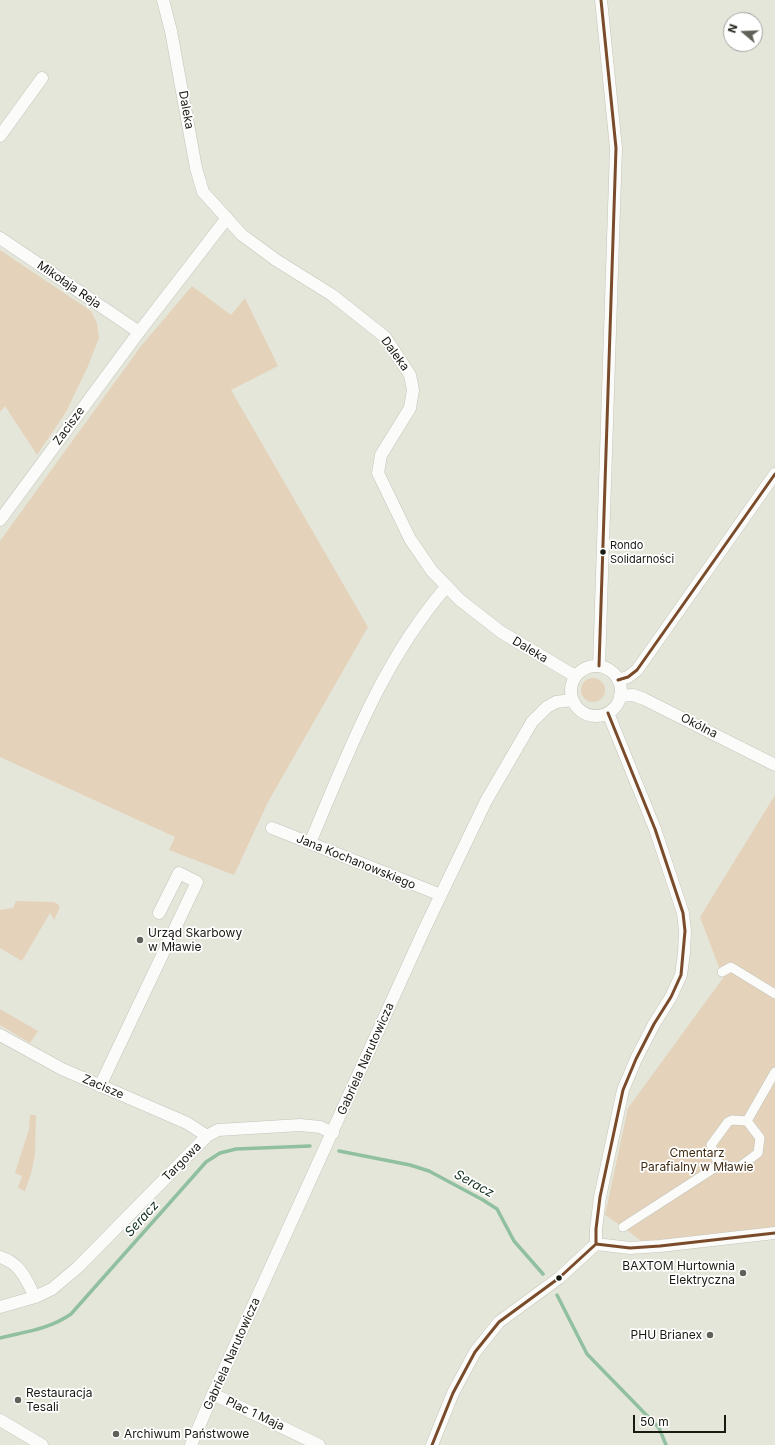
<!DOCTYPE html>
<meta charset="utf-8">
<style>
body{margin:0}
#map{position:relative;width:775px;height:1445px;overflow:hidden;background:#e5e6da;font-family:Inter,sans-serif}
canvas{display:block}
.north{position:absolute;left:723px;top:12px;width:40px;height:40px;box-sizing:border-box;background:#fff;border:1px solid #a3a3a0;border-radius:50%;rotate:289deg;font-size:11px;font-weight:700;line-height:16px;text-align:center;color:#191a12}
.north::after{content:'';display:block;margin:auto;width:14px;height:18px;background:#606158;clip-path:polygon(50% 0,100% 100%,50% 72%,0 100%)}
.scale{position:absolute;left:633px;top:1415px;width:93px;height:18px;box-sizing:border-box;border:2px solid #191a12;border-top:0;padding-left:5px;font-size:12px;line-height:14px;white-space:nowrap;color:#191a12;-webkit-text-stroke:3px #fff;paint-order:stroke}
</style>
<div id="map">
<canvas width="775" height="1445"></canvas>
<div class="north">N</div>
<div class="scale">50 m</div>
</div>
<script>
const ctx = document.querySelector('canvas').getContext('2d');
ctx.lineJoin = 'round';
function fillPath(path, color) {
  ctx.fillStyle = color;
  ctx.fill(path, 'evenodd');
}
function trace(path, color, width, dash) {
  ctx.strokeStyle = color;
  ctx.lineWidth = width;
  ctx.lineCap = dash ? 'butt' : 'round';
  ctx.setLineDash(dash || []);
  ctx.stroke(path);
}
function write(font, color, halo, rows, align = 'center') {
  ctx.font = font + ' Inter,sans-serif';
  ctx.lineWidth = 3.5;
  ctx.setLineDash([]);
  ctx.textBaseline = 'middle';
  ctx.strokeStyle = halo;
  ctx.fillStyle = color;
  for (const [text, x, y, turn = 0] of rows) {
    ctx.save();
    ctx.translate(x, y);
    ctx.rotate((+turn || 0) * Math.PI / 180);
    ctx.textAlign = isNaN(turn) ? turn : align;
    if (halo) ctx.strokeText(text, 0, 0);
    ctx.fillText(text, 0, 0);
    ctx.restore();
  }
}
fillPath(new Path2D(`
 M0,250L91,311L97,323L99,338L88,366L66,412L37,455L5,406L0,412Z
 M192,286L231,315L245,298L278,366L231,390L368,627L268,802L234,875L169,850L175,837L0,757V541L141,346Z
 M581 690a12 12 0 1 1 24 0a12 12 0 1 1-24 0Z
 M775,795V1233L641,1241L623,1227L605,1215L628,1108L723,978L700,917Z
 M16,901L53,902L58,904L60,907L54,920L50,913L22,961L0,948V910L13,908Z
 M0,1009L38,1031L30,1043L0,1025Z
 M30,1115H36L35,1154L31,1174L25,1191L18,1188L22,1176L15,1173L29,1129Z`), '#e4d2ba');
trace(new Path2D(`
 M339,1151L410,1165L429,1171L483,1200L497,1209L514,1241L543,1274
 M557,1295L587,1354L659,1428L666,1445
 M0,1338C24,1332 50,1329 71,1314L206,1162L220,1153L236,1149L310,1146`), '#90c0a0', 3.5);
const pedestrian = new Path2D(`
 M722,972L731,967L775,994
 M719,1165L738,1168L758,1153L760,1138L747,1121
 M623,1227L719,1165L711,1145L728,1122L732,1120L747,1121L775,1072`);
const minor = new Path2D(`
 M163,0L171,31L196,168L203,192L242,235L276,260L332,295L385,337L410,375L413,390L410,408L381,455L378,473L410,539L432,571L460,600L501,632L575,676
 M0,136L42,78
 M0,238L139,332
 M0,520L139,332L227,218
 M599,666L616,148L601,0
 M571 691a25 25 0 1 1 50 0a25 25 0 1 1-50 0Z
 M618,680L628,677L637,670L775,474
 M620,696L633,695L644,699L775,765
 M272,828L441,895
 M310,843C348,753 382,661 447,586
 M0,1035L62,1069L187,1123L207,1136
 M100,1086L197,882L179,873L159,913
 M596,1244V1229L600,1197L623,1090L636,1059L654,1024L671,997L681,975L684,953L685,931L683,913L655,829L608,713
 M596,1244L630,1248L660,1246L775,1233
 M0,1257C20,1263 26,1279 35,1297
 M0,1307L35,1297L52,1289L77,1268L207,1136L218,1130L300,1125L320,1127L333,1133
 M213,1394L319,1445
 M0,1420L42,1445
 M191,1445L213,1394L424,930L486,801L532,722L547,707L556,702L572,700
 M432,1445L453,1393L475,1352L499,1322L559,1278L596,1244`);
trace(pedestrian, '#c3c4ba', 10);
trace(minor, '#c3c4ba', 13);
trace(pedestrian, '#fbfbf9', 9);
trace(minor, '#fbfbf9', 12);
trace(new Path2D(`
 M599,666L616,148L601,0
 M618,680L628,677L637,670L775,474
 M596,1244V1229L600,1197L623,1090L636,1059L654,1024L671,997L681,975L685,931L683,913L655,829L608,713
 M596,1244L630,1248L660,1246L775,1233
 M432,1445L453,1393L475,1352L499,1322L559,1278L596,1244`), '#7a4b2a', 3);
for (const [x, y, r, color] of [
 [603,552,3.5,"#191a12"],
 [140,940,4,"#606158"],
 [743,1273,4,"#606158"],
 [559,1278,3.5,"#191a12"],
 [710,1335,4,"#606158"],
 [18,1400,4,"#606158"],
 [116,1434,4,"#606158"]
]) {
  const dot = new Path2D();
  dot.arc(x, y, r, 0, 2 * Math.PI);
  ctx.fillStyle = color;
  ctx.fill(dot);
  trace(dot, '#fff', 1.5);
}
write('11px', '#191a12', '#fff', [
 ["Rondo",610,546],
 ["Solidarności",610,560]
], 'left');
write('12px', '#191a12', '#fff', [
 ["Daleka",186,110,80],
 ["Mikołaja Reja",69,285,34],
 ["Daleka",395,354,54],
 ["Zacisze",69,426,-54],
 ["Daleka",530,650,31],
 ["Okólna",699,726,27],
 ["Jana Kochanowskiego",356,862,22],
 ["Gabriela Narutowicza",366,1059,-66],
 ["Zacisze",103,1087,23],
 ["Targowa",182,1162,-45],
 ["Gabriela Narutowicza",232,1354,-66],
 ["Plac 1 Maja",255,1414,25]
]);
write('12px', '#191a12', '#fff', [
 ["Urząd Skarbowy",148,933],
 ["w Mławie",148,947],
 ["BAXTOM Hurtownia",735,1266,"right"],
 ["Elektryczna",735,1280,"right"],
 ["PHU Brianex",702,1335,"right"],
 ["Restauracja",26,1393],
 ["Tesali",26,1407],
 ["Archiwum Państwowe",124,1434]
], 'left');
write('12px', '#402b12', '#fff', [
 ["Cmentarz",697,1153],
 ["Parafialny w Mławie",697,1167]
]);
write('italic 13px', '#12311f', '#fff', [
 ["Seracz",474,1184,29],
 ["Seracz",142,1219,-48]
]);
</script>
